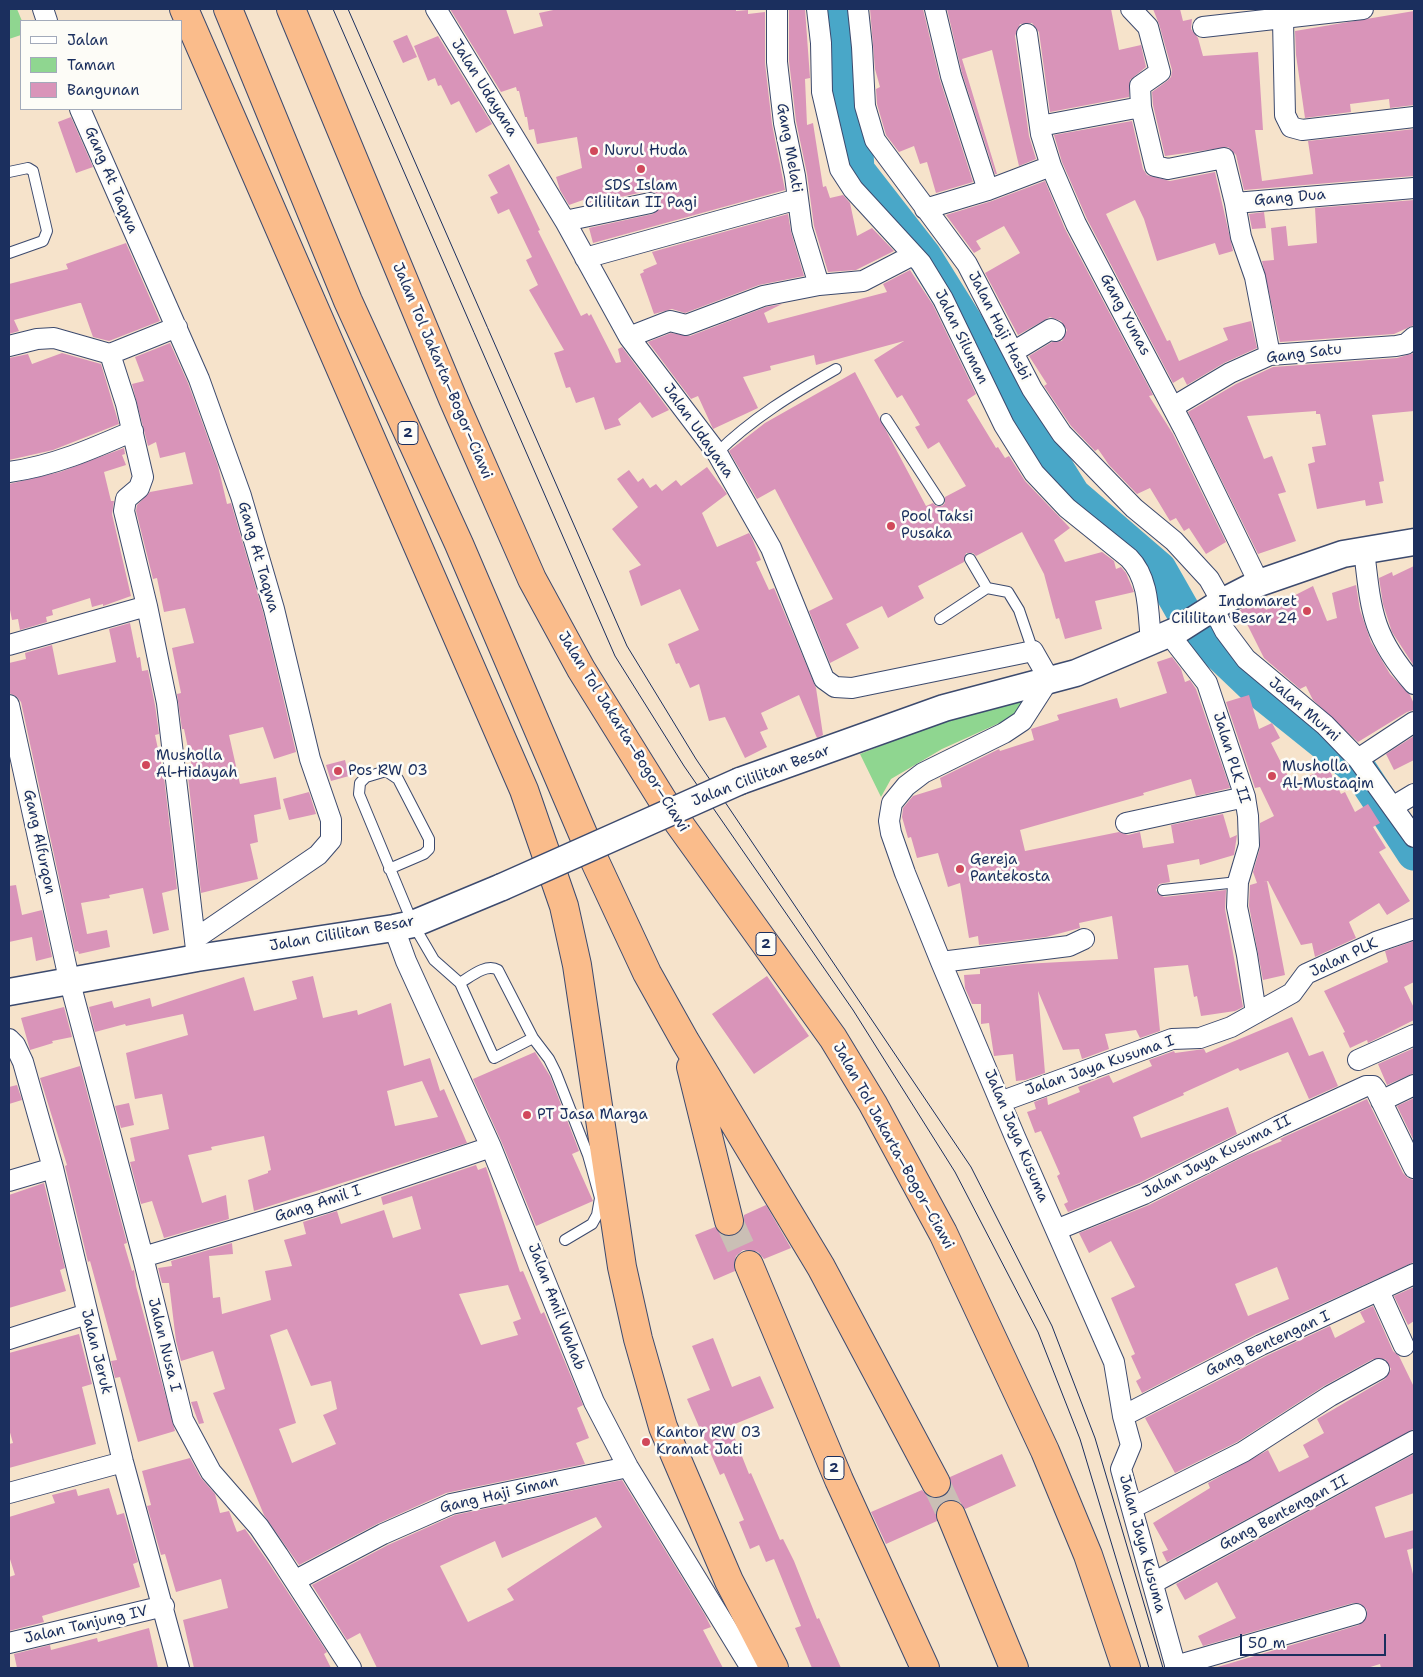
<!DOCTYPE html>
<meta charset="utf-8">
<style>
body{margin:0}
#map{position:relative;width:1423px;height:1677px;overflow:hidden;background:#f6e3cb;font-family:"Shantell Sans",sans-serif}
canvas{display:block}
.frame{position:absolute;inset:0;border:10px solid #1b2f5e;pointer-events:none}
.legend{position:absolute;left:20px;top:20px;width:162px;height:90px;box-sizing:border-box;background:#fdfcf7;border:1px solid #a3aaba;margin:0;padding:6px 9px;list-style:none;font-size:15px;color:#1b2f5e}
.legend li{display:flex;align-items:center;gap:10px;height:25px}
.legend b{width:25px;border:1px solid #a3aaba}
.scale{position:absolute;left:1240px;top:1634px;width:146px;height:22px;box-sizing:border-box;border:2px solid #1b2f5e;border-top:0;padding-left:6px;font-size:15px;line-height:18px;white-space:nowrap;color:#1b2f5e;-webkit-text-stroke:4px #fdfcf7;paint-order:stroke}
</style>
<div id="map">
<canvas width="1423" height="1677"></canvas>
<div class="frame"></div>
<ul class="legend">
<li><b style="height:6px;background:#fff"></b>Jalan</li>
<li><b style="height:14px;background:#8fd690"></b>Taman</li>
<li><b style="height:14px;background:#d994b9"></b>Bangunan</li>
</ul>
<div class="scale">50 m</div>
</div>
<script>
const ctx = document.querySelector('canvas').getContext('2d');
ctx.lineJoin = 'round';
function fillPath(path, color) {
  ctx.fillStyle = color;
  ctx.fill(path, 'evenodd');
}
function trace(path, color, width, dash) {
  ctx.strokeStyle = color;
  ctx.lineWidth = width;
  ctx.lineCap = dash ? 'butt' : 'round';
  ctx.setLineDash(dash || []);
  ctx.stroke(path);
}
function write(font, color, halo, rows, align = 'center') {
  ctx.font = font + ' "Shantell Sans",sans-serif';
  ctx.lineWidth = 5;
  ctx.setLineDash([]);
  ctx.textBaseline = 'middle';
  ctx.strokeStyle = halo;
  ctx.fillStyle = color;
  for (const [text, x, y, turn = 0] of rows) {
    ctx.save();
    ctx.translate(x, y);
    ctx.rotate((+turn || 0) * Math.PI / 180);
    ctx.textAlign = isNaN(turn) ? turn : align;
    if (halo) ctx.strokeText(text, 0, 0);
    ctx.fillText(text, 0, 0);
    ctx.restore();
  }
}
fillPath(new Path2D(`
 M9,9H17L22,21L21,35L9,39Z
 M1036,685L1017,715L942,749L891,779L881,797L860,754Z`), '#8fd690');
trace(new Path2D(`
 M830,9L853,103L857,170L924,256L1073,495L1159,569L1192,627L1255,687L1361,772L1414,853`), '#49a7c8', 35);
fillPath(new Path2D(`
 M450,9H506L514,34L543,26L539,13L558,9H736V11L748,10V14L765,12V63L772,124L785,190L593,243L589,228L653,214L661,207L659,195L648,191L584,205L583,200L569,205L560,190L556,177L582,168L577,137L537,144L534,129L529,130L527,117H525L519,91H517L516,87L501,92Z
 M789,9H805L810,78L805,79L807,125L813,123L823,187L826,186L830,198L843,195L850,203L857,236L872,228L894,251L856,270L828,272L814,226L807,174L796,121L789,61Z
 M870,9H923L940,80L973,182L936,193L927,162L920,164L914,146L899,152L886,135L877,104L876,89L880,87L875,69Z
 M947,9H1111L1119,50L1141,45L1146,67L1130,80L1129,97L1050,112L1039,32L1032,23L1020,24L1015,36L1029,136L1036,159L1019,166L992,50L962,59L997,174H995L962,73Z
 M1153,9H1180L1183,21L1192,19L1191,29L1198,38L1203,56L1258,52L1263,130H1255L1262,181L1313,174L1308,141L1414,129V176L1244,190L1236,155L1228,147L1165,156L1153,105L1152,92L1167,81L1171,77L1172,70L1159,24Z
 M1414,11V105L1390,108L1389,99L1350,104L1351,112L1305,118L1296,55L1295,31Z
 M407,35L417,57L403,63L393,41Z
 M438,36L492,124L476,133L459,101L451,105L441,85L438,86L435,78L428,81L414,46Z
 M71,117L93,167L76,173L58,122Z
 M1132,121L1143,169L1147,175L1170,181L1215,172L1233,251L1219,255L1215,243L1157,261L1144,219L1135,200L1106,214L1167,341L1170,340L1179,361L1228,340L1223,328L1251,321L1257,348L1224,363L1187,385L1183,377L1173,383L1087,219L1062,162L1054,135Z
 M509,164L540,230L538,231L581,316L587,313L589,316L591,314L616,363L621,362L618,349L622,347L669,410L652,418L640,402L618,419L621,425L605,430L594,397L576,403L570,387L566,388L554,353L564,350L529,290L538,285L526,260L532,257L509,209L498,214L490,197L498,193L488,175Z
 M1045,181L1065,229L1153,395L1149,396L1173,434L1226,542L1206,554L1189,528L1184,531L1176,518L1170,521L1150,488L1137,494L1109,465L1098,449L1095,451L1071,426L1044,386L1047,384L1029,356L1052,342L1062,341L1067,330L1061,321L1050,317L1018,335L985,273L1020,253L1004,226L976,241L981,249L974,253L946,215L992,201Z
 M1414,200V325L1394,334L1280,342L1262,261L1274,260L1271,228L1286,226L1288,246L1317,243L1315,208Z
 M1264,212L1266,228L1252,229L1249,214Z
 M788,214L791,232L804,276L759,285L685,313L672,309L654,314L640,274L644,272L643,270L657,264L652,252Z
 M126,243L160,321L109,341L93,337L81,303H79L14,320L19,331L9,334V284L68,269L66,264Z
 M910,270L933,305L976,394L967,400L996,448L998,447L1005,458L1009,456L1025,481L1070,528L1054,540L1065,562L1102,552L1114,561L1116,569L1121,567L1126,573L1134,592L1095,601L1102,629L1065,639L1059,618L1056,619L1044,574L1022,532L976,556L973,553H966L964,562L918,586L924,598L888,618L882,606L846,624L859,648L830,663L809,611L833,599L775,489L757,499L729,451L765,423L855,372L926,506L933,503L936,506H942L945,503V497L966,486L939,442L928,449L915,427L920,425L902,395L897,398L874,360L904,341L816,365L814,355L770,366L771,370L743,377L758,408L713,429L698,396L691,399L648,342L671,333L690,336L766,307L782,304L764,313L768,323L887,292L883,284Z
 M170,343L188,383L218,466L227,504L231,503L263,612L296,752L274,759L263,727L229,735L240,784L276,777L281,809L254,815L258,842L250,844L258,879L201,893L188,777L194,776L184,729H182L177,694L181,693L172,648L194,643L185,608L164,612L157,578L153,579L136,511L137,505L150,492L193,484L185,452L160,458L156,442L148,446L132,384L144,381L135,357Z
 M62,353L101,364L119,424L53,450L9,460V358L28,354L32,364Z
 M1414,353V411L1372,415L1384,481L1379,482L1383,503L1366,506L1365,500L1317,509L1308,464L1315,462L1312,447L1326,445L1320,414H1316V411L1247,416L1264,459L1272,456L1286,492L1278,494L1296,541L1258,554L1188,412L1236,384L1273,367L1397,358Z
 M124,448L125,454L122,455L126,465L104,472L111,501H114L112,514L131,596L103,606V604L92,607L90,598L52,610L53,615L46,617L47,622L20,630L18,619L12,620L9,605V484L60,472Z
 M707,467L727,494L702,513L717,547L749,533L752,538L761,560L756,562L769,590L774,588L816,688L823,735L817,738L799,695L761,713L768,729L760,732L767,747L745,758L725,717L709,721L699,684L690,688L679,663L676,664L668,644L699,630L680,589L641,606L629,571L641,565L612,529L638,507L617,479L629,470L638,482L643,478L650,488L656,484L662,491L676,480L681,486Z
 M1414,566V666L1392,632L1383,604L1379,578L1392,572L1393,576Z
 M1356,585L1360,610L1371,642L1390,674L1410,695L1414,704V710L1407,712L1358,742L1313,700L1306,686L1300,689L1264,658L1240,610L1261,599L1266,610L1313,586L1327,621L1337,618L1332,593Z
 M130,623L137,658L140,657L142,671L148,670L155,705L159,734L155,735L164,777L177,889L162,893L169,930L153,934L143,888L109,895L110,898L81,903L87,934L107,930L110,947L79,954L78,951L75,952L21,702L17,697L9,693V663L26,659L25,653L52,645L58,675L116,662L109,629Z
 M1172,657L1181,669L1185,682L1190,680L1196,689L1230,788L1196,796L1191,779L1143,793L1144,795L1020,830L1025,851L1119,832L1128,835L1140,832L1143,848L1174,843L1171,825L1223,814L1230,838L1237,835L1234,855L1200,865L1199,859L1167,865L1170,882L1159,884L1156,890L1158,894L1164,897L1226,890L1225,909L1243,1007L1235,1011L1201,1016L1197,996L1194,997L1188,965L1154,968L1160,1031L1140,1038L1136,1030L1105,1034L1109,1049L1082,1059L1079,1049L1063,1050L1038,991L1045,1073L1025,1080L1016,1081L1013,1054L994,1056L989,1023L981,1024V1004H972L965,988L964,975L980,974V969L1023,964L1118,959L1112,916L1079,923L1080,928L1046,937L979,945L978,936L969,938L960,883L948,887L938,853L917,858L911,837L908,838L902,817L903,808L913,796L942,787L940,778L999,749L1000,751L1034,740L1031,729L1059,720L1057,715L1117,698L1120,708L1167,693L1157,662Z
 M1249,695L1259,729L1272,723L1280,738L1271,743L1292,784L1328,767L1341,794L1345,792L1355,812L1368,804L1380,823L1373,827L1386,848L1379,852L1410,901L1387,915L1379,903L1349,922L1356,938L1315,957L1312,943L1301,945L1268,881L1263,882L1267,881L1285,975L1263,980L1249,906L1250,885L1257,883L1253,872L1260,848V823L1274,816L1260,787L1255,788L1226,702Z
 M1414,736V760L1394,770L1386,754Z
 M345,760L349,776L331,781L326,765Z
 M309,792L316,814L289,820L283,799Z
 M16,885L22,915L42,910L52,957L36,961L32,937L9,942V886Z
 M1414,941V982L1404,987L1414,1008V1020L1368,1043L1367,1040L1350,1048L1343,1033L1345,1032L1324,991L1388,962L1385,951Z
 M313,976L323,1018L357,1010L358,1015L391,1003L404,1066L430,1058L440,1091L444,1089L467,1143L254,1211L248,1180L268,1173V1171L271,1170L264,1136L211,1147L212,1150L188,1155L202,1203L226,1195L229,1219L164,1238L152,1201L141,1204L130,1162L135,1161L130,1138L169,1129L162,1094L135,1099L126,1053L188,1035L183,1014L126,1026L125,1024L95,1032L89,1007L112,1001L114,1008L150,998L152,1007L244,977L254,1011L297,999L292,981ZM422,1081L438,1117L395,1126L387,1091Z
 M767,976L809,1036L754,1074L712,1014Z
 M64,1007L72,1037L52,1041L53,1043L30,1050L21,1018Z
 M1292,1017L1309,1056L1323,1051L1338,1086L1309,1099L1288,1052L1240,1071L1238,1068L1183,1093L1184,1095L1133,1117L1141,1138L1228,1107L1237,1134L1139,1183L1068,1212L1064,1204L1068,1202L1057,1176L1060,1174L1041,1131L1035,1133L1027,1112L1036,1109L1034,1102L1047,1097L1048,1105L1080,1092L1078,1087L1109,1075L1113,1083L1152,1066L1149,1060L1174,1051L1175,1053L1204,1049L1206,1053Z
 M1414,1048V1073L1387,1085L1378,1064Z
 M535,1052L550,1076L579,1151L572,1154L593,1201L536,1226L502,1143L473,1079Z
 M80,1066L127,1243L124,1244L132,1271L134,1270L136,1286L175,1431L138,1442L120,1377L115,1378L111,1361L117,1360L90,1261L88,1262L65,1166L67,1165L40,1078Z
 M17,1085L22,1100L9,1104V1087Z
 M1414,1098V1141L1397,1106Z
 M1367,1099L1403,1173L1408,1178L1414,1180V1262L1256,1334L1142,1393L1136,1381L1141,1378L1131,1356L1135,1354L1111,1298L1135,1287L1111,1241L1089,1253L1079,1233L1149,1205L1245,1156L1282,1141L1280,1139L1284,1137ZM1277,1267L1289,1299L1248,1316L1235,1284Z
 M129,1103L134,1125L121,1128L115,1106Z
 M476,1165L478,1170L486,1167L520,1272L523,1271L541,1314L544,1312L583,1405L577,1408L589,1438L576,1443L585,1464L446,1493L377,1524L299,1565L264,1515L213,1393L225,1389L213,1351L181,1361L176,1341L169,1283H162L158,1268L172,1266L171,1261L232,1243L233,1254L209,1256L213,1298L220,1297L222,1314L271,1300L265,1271L292,1266L284,1240L306,1234L303,1222L337,1211L341,1224L384,1210L393,1238L421,1229L412,1196L383,1205L381,1197ZM508,1285L521,1319L513,1322L518,1335L481,1345L459,1294ZM287,1329L311,1386L331,1381L337,1409L323,1415L336,1444L292,1463L279,1429L296,1423L270,1335Z
 M44,1183L65,1268L60,1270L66,1291L9,1308V1195Z
 M766,1205L791,1248L764,1259L758,1252L750,1250H743L736,1256L734,1264L735,1271L714,1280L695,1235L715,1227L724,1236H733L740,1232L744,1226V1215Z
 M1414,1287V1321L1408,1325L1394,1296Z
 M1373,1306L1393,1351L1399,1356L1414,1387V1429L1167,1562L1162,1552L1168,1550L1153,1523L1210,1488L1208,1483L1268,1450L1279,1472L1309,1457L1303,1445L1324,1433L1317,1419L1385,1379L1391,1369L1385,1359H1373L1324,1386L1237,1442L1175,1473L1145,1418L1266,1356L1330,1326L1335,1338L1365,1322L1360,1312Z
 M79,1334L92,1384L82,1387L96,1444L9,1468V1444L13,1443L9,1429V1353Z
 M713,1338L732,1387L760,1376L774,1408L730,1426L749,1474L751,1473L780,1540L783,1539L794,1561L817,1619L819,1618L841,1668H812L795,1628L801,1626L774,1559L766,1562L759,1545L750,1549L739,1522L744,1520L724,1473L720,1475L687,1399L710,1390L692,1346Z
 M197,1401L204,1423L199,1424L191,1402Z
 M1002,1454L1016,1486L965,1509L960,1502L954,1500L945,1501L938,1506L936,1512L937,1521L886,1544L871,1512L922,1490L928,1496L935,1499L943,1497L949,1491L950,1477Z
 M1414,1454V1493L1375,1507L1385,1538L1414,1530V1548L1407,1550L1414,1578V1668H1381L1380,1664L1367,1668H1214L1359,1625L1367,1617V1610L1359,1603H1353L1203,1646L1198,1636L1236,1618L1217,1582L1185,1600L1176,1584Z
 M190,1458L201,1478L215,1494L220,1513L229,1511L237,1532L245,1529L268,1562L327,1652L324,1654L331,1668H194L183,1620L228,1608L221,1579L176,1592L165,1554L161,1555L147,1506L151,1505L142,1471Z
 M622,1480L705,1615L711,1627L703,1630L723,1668H377L360,1633L347,1640L312,1585L388,1545L455,1515ZM596,1517L602,1527L507,1589L514,1600L468,1622L440,1566L495,1541L502,1558Z
 M109,1488L117,1515L124,1513L138,1562L133,1564L140,1587L42,1616L44,1622L9,1631V1577L15,1575L9,1556V1517L55,1503L52,1495L76,1489L78,1496Z
 M149,1628L158,1668H17L14,1654L50,1645L51,1650L97,1638L98,1642Z`), '#d994b9');
trace(new Path2D(`
 M729,1221L749,1265
 M936,1483L951,1515`), '#cabfb5', 28, [28, 14]);
const service = new Path2D(`
 M9,172L28,168L33,171L47,231L43,241L9,253
 M886,419L939,500
 M717,453C751,419 794,393 836,369
 M970,559L987,588
 M940,619L987,588L1008,592L1019,610L1033,651
 M389,869L424,854L429,849V839L398,779L386,771L366,777L360,783L359,794L413,924L434,960L460,983L494,1058L533,1038
 M1163,890L1238,882
 M460,983C470,977 486,963 498,970L533,1038L549,1059L556,1073L588,1155L600,1198L597,1215L592,1224L565,1240`);
const minor = new Path2D(`
 M43,9L47,21
 M436,9L565,221L629,337L717,453L771,548L824,679L835,687L852,688L1033,651L1049,679L1022,721L1004,733L923,773L906,786L892,803L889,821L891,833L905,873L941,962L1015,1137L1114,1362L1123,1416L1131,1445L1121,1469L1176,1668
 M777,9V62L784,123L795,176L802,229L819,285
 M817,9L821,43L822,92L840,169L853,189L921,263L943,299L1004,425L1034,473L1067,508L1129,558C1150,579 1148,614 1151,642
 M858,9L862,47L865,106L875,140L967,264L1032,389L1062,434L1134,508L1174,541L1209,579L1222,602
 M935,9L951,76L988,190
 M1131,9L1148,27L1160,72L1140,86L1141,107
 M1283,20L1285,115L1291,127L1302,130L1414,117
 M1203,27L1363,9
 M1027,34L1041,134L1051,166L1076,224L1184,429L1259,583
 M80,109L199,379L241,496L274,609L310,759L331,820V840L318,855L195,939
 M1040,126L1141,107L1155,166L1168,169L1224,158L1235,203L1414,188
 M1235,203L1241,237L1255,277L1270,355
 M925,209L988,190L1051,166
 M565,221L650,203
 M585,258L798,199
 M629,337L670,321L686,325L763,296L819,285L863,281L913,255
 M9,346L37,339L54,338L110,354L177,327
 M1013,352L1051,329L1055,331
 M110,354L126,404L143,477L139,488L126,499L124,511L147,606L167,703L196,949
 M1173,407L1230,373L1270,355L1396,346L1406,344L1414,337
 M9,472C53,466 92,449 133,431
 M1364,550C1371,611 1372,636 1414,684
 M1213,608L1225,631L1246,659L1325,725L1358,759L1414,837
 M1169,634L1207,683L1245,797L1248,816L1249,845L1238,882L1237,907L1247,955L1256,1013
 M9,645L147,606
 M9,705L69,979L143,1257L183,1420L211,1472L259,1527L278,1555L351,1668
 M1358,759L1414,722
 M1394,806L1414,794
 M1126,823L1245,797
 M394,928L406,961L491,1147L594,1402L628,1467L751,1668
 M941,962L1069,946L1084,939
 M9,1039L15,1045L23,1062L53,1168L123,1462L179,1668
 M1358,1060L1414,1035
 M1381,1101L1414,1085
 M1000,1102L1172,1039L1200,1038L1231,1027L1292,993L1306,974L1376,942L1414,929
 M9,1181L53,1168
 M1056,1230L1144,1194L1279,1126L1366,1086H1373L1376,1090L1414,1168
 M143,1257L324,1203L491,1147
 M1379,1291L1404,1346
 M9,1339L87,1314
 M1123,1416L1261,1345L1414,1274
 M9,1493L123,1462
 M1132,1508L1243,1452L1330,1396L1379,1369
 M296,1580L383,1534L451,1504L628,1467
 M1153,1583L1414,1441
 M9,1643L164,1606
 M1175,1666L1356,1614`);
const tertiary = new Path2D(`
 M740,781L944,708L1076,673L1178,630L1222,602L1259,583L1343,554L1414,542
 M9,992L197,958L394,928L413,924L502,887`);
const motorway = new Path2D(`
 M184,9L524,790L564,906L577,965L622,1267L638,1339L663,1427L729,1581L774,1668
 M228,9L348,301L459,544L592,855L647,973L685,1041L821,1267L936,1483
 M291,9L453,399L532,579L581,669L665,804L833,1038L873,1104L943,1233L1045,1451L1088,1555L1126,1668
 M691,1067L729,1221
 M749,1265L839,1480L925,1668
 M951,1515L1014,1668`);
trace(service, '#3c4a6e', 12);
trace(minor, '#3c4a6e', 22);
trace(tertiary, '#3c4a6e', 29);
trace(motorway, '#3c4a6e', 30);
trace(service, '#fff', 10);
trace(minor, '#fff', 20);
trace(tertiary, '#fff', 26);
trace(motorway, '#fabc8b', 28);
trace(new Path2D(`
 M333,9L615,656L684,766L853,1010L955,1172L1038,1332L1080,1439L1149,1668
 M348,9L627,646L696,759L971,1167L1052,1326L1095,1438L1163,1668`), '#1b2f5e', 1);
const tertiaryBridge = new Path2D(`
 M502,887L740,781`);
trace(tertiaryBridge, '#3c4a6e', 29, []);
trace(tertiaryBridge, '#fff', 26);
for (const [x, y, r, color] of [
 [594,151,5,"#d1495b"],
 [641,169,5,"#d1495b"],
 [891,526,5,"#d1495b"],
 [1307,611,5,"#d1495b"],
 [146,765,5,"#d1495b"],
 [338,771,5,"#d1495b"],
 [1272,776,5,"#d1495b"],
 [960,869,5,"#d1495b"],
 [527,1115,5,"#d1495b"],
 [646,1442,5,"#d1495b"]
]) {
  const dot = new Path2D();
  dot.arc(x, y, r, 0, 2 * Math.PI);
  ctx.fillStyle = color;
  ctx.fill(dot);
  trace(dot, '#fdfcf7', 2);
}
for (const [x, y, w] of [
 [408,433,20],
 [766,944,20],
 [834,1468,20]
]) {
  const box = new Path2D();
  box.roundRect(x - w / 2, y - 11.5, w, 23, 4);
  ctx.fillStyle = '#fdfcf7';
  ctx.fill(box);
  trace(box, '#1b2f5e', 1);
}
write('bold 14px', '#1b2f5e', null, [
 ["2",408,433],
 ["2",766,944],
 ["2",834,1468]
]);
write('15px', '#1b2f5e', '#fdfcf7', [
 ["Jalan Udayana",484,88,58],
 ["Gang Melati",789,148,80],
 ["Gang At Taqwa",111,180,67],
 ["Gang Dua",1290,198,-5],
 ["Gang Yumas",1125,315,62],
 ["Jalan Haji Hasbi",999,326,63],
 ["Jalan Siluman",961,337,64],
 ["Gang Satu",1304,354,-7],
 ["Jalan Tol Jakarta–Bogor–Ciawi",442,371,67],
 ["Jalan Udayana",698,431,55],
 ["Gang At Taqwa",258,557,74],
 ["Jalan Murni",1304,710,41],
 ["Jalan Tol Jakarta–Bogor–Ciawi",623,732,58],
 ["Jalan PLK II",1231,758,73],
 ["Jalan Cililitan Besar",761,776,-21],
 ["Gang Alfurqon",39,842,78],
 ["Jalan Cililitan Besar",342,934,-10],
 ["Jalan PLK",1344,958,-25],
 ["Jalan Jaya Kusuma I",1100,1066,-19],
 ["Jalan Jaya Kusuma",1016,1136,67],
 ["Jalan Tol Jakarta–Bogor–Ciawi",893,1146,61],
 ["Jalan Jaya Kusuma II",1217,1157,-27],
 ["Gang Amil I",318,1204,-18],
 ["Jalan Amil Wahab",556,1307,69],
 ["Gang Bentengan I",1268,1344,-25],
 ["Jalan Nusa I",164,1345,76],
 ["Jalan Jeruk",96,1352,76],
 ["Gang Haji Siman",499,1495,-13],
 ["Gang Bentengan II",1284,1513,-28],
 ["Jalan Jaya Kusuma",1142,1544,75],
 ["Jalan Tanjung IV",86,1625,-13]
]);
write('15px', '#1b2f5e', '#fdfcf7', [
 ["Nurul Huda",604,151],
 ["SDS Islam",641,186,"center"],
 ["Cililitan II Pagi",641,203,"center"],
 ["Pool Taksi",901,517],
 ["Pusaka",901,534],
 ["Indomaret",1297,602,"right"],
 ["Cililitan Besar 24",1297,619,"right"],
 ["Musholla",156,756],
 ["Al-Hidayah",156,773],
 ["Musholla",1282,767],
 ["Al-Mustaqim",1282,784],
 ["Pos RW 03",348,771],
 ["Gereja",970,860],
 ["Pantekosta",970,877],
 ["PT Jasa Marga",537,1115],
 ["Kantor RW 03",656,1433],
 ["Kramat Jati",656,1450]
], 'left');
</script>
